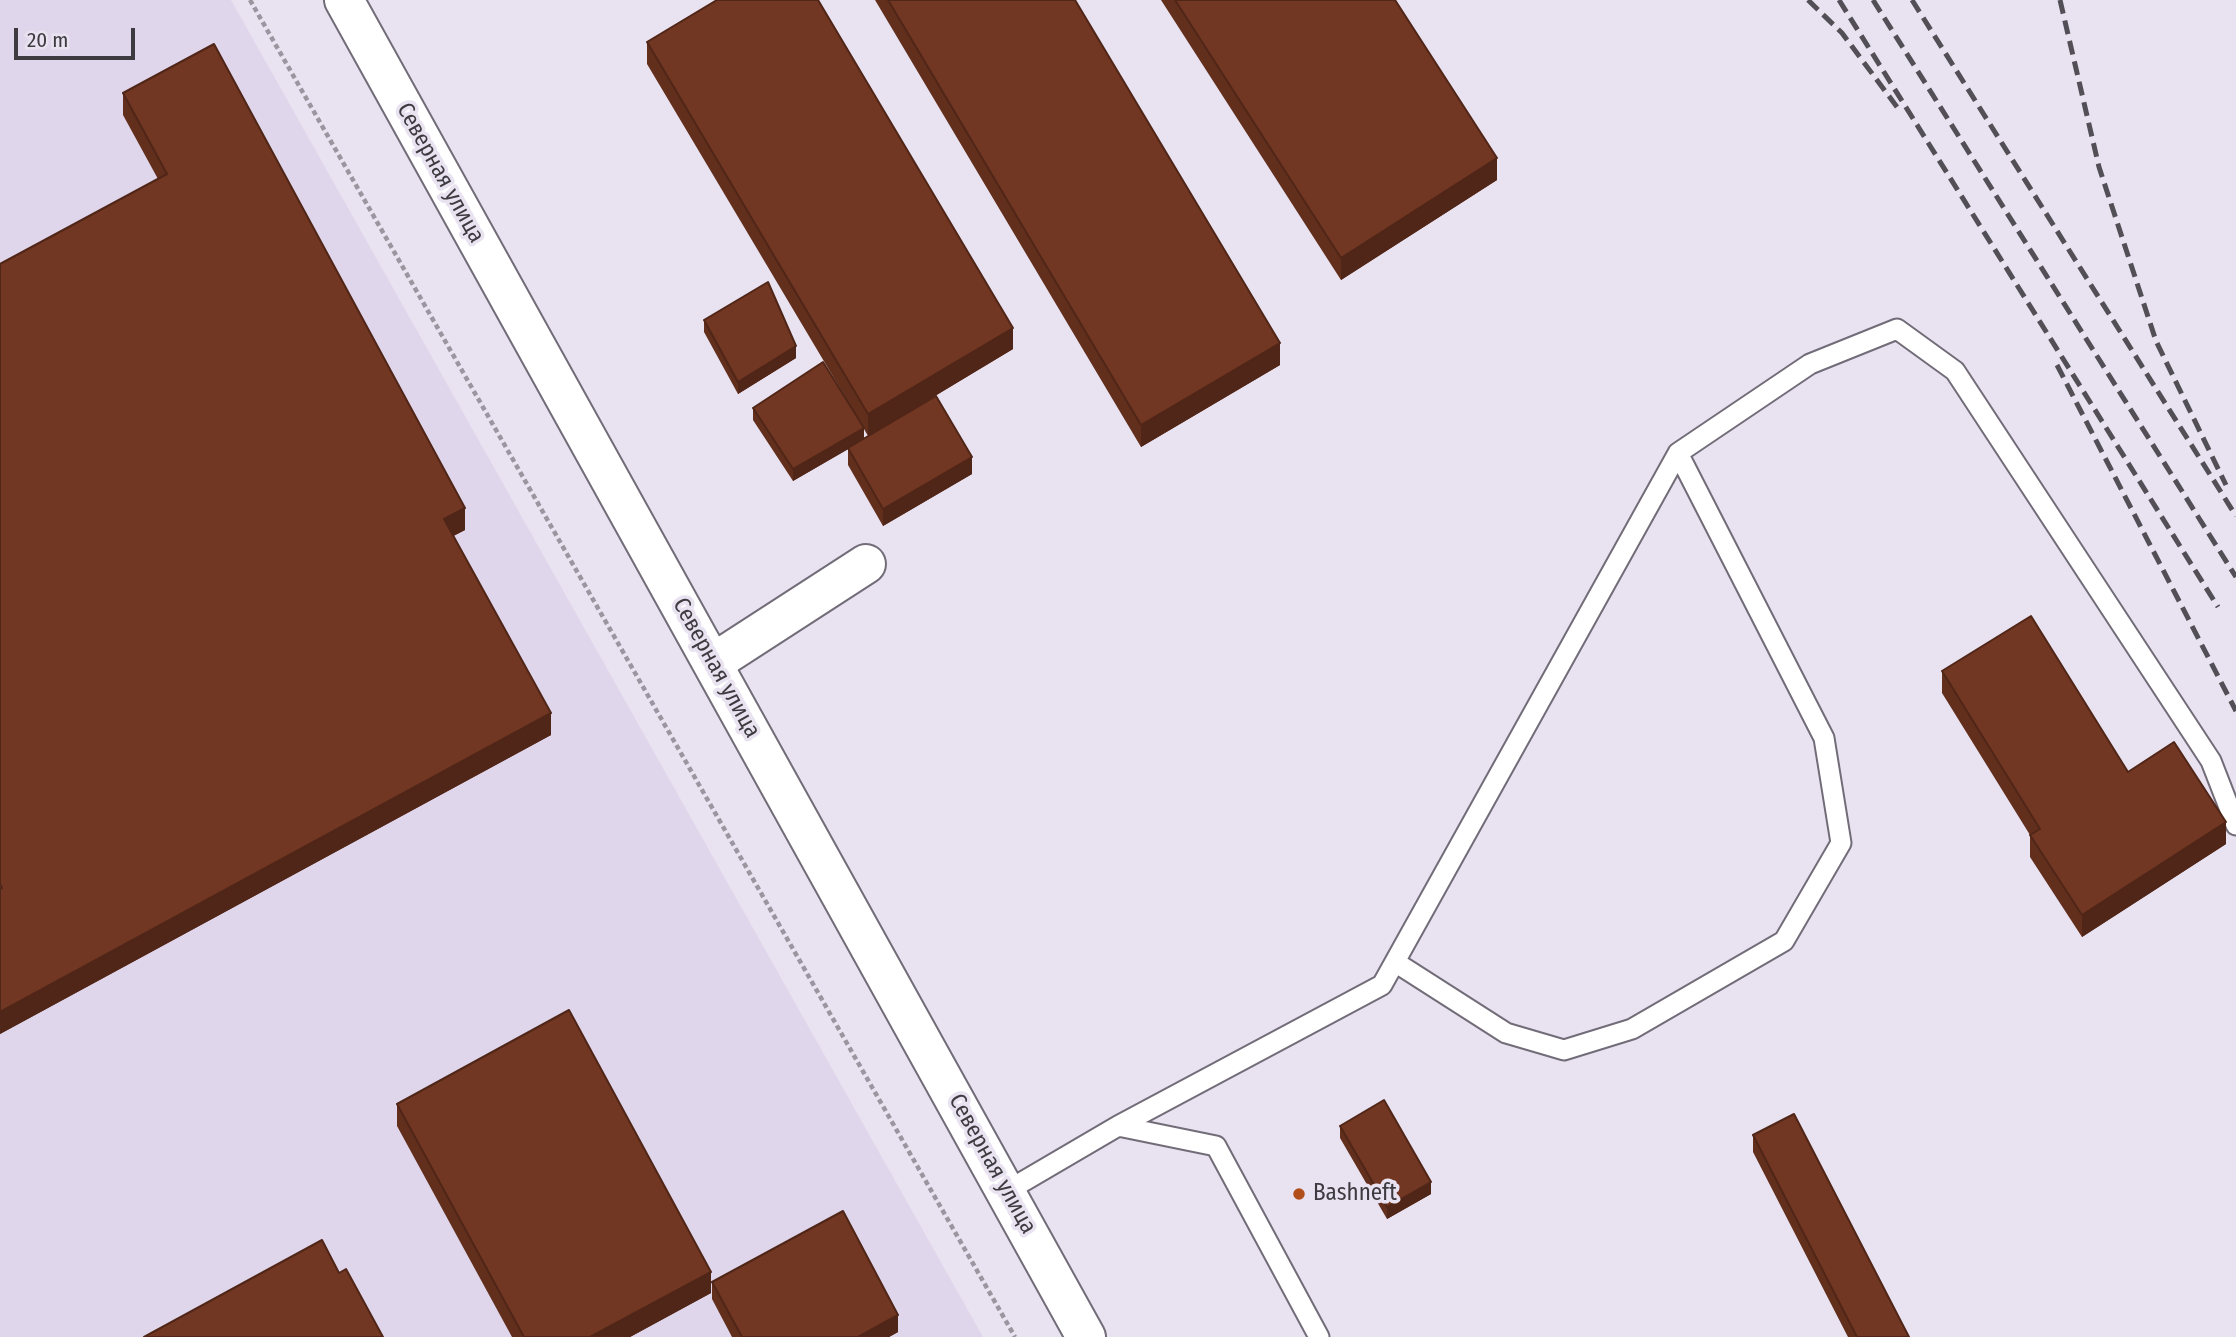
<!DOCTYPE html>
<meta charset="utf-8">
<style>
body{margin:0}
#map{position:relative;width:2236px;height:1337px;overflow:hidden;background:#e9e2f0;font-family:"Fira Sans Condensed",sans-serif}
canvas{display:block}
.scale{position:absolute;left:14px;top:28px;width:121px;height:32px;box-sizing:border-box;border:4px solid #3d3a40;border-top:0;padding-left:9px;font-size:21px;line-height:24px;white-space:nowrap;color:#3d3a40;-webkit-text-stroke:5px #e9e2f0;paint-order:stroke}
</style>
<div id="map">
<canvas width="2236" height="1337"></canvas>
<div class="scale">20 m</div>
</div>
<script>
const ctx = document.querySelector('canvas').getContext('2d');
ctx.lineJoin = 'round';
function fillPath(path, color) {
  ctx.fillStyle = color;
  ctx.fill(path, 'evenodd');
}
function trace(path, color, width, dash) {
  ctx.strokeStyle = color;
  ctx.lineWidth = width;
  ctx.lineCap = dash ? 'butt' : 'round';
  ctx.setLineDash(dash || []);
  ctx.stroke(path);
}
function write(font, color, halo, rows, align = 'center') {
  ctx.font = font + ' "Fira Sans Condensed",sans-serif';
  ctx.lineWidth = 7;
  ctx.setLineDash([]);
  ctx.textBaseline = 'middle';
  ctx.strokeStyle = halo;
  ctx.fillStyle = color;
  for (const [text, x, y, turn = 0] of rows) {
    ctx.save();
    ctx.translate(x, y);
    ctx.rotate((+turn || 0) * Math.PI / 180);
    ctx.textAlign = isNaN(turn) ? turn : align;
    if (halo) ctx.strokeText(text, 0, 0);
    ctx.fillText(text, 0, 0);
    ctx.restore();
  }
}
fillPath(new Path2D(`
 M0,0H231L983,1337H0Z`), '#e0d6eb');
const lane = new Path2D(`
 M1395,962L1506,1033L1564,1050L1632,1029L1784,941L1841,843L1824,738L1678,453
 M1118,1126L1216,1146L1319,1337
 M1007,1191L1118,1126L1382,985L1678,453L1810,364L1897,329L1955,371L2211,761L2236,825`);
const street = new Path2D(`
 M713,663L866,564`);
const secondary = new Path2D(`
 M344,0L1086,1337`);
trace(lane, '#726c78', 23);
trace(street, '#726c78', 42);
trace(secondary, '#726c78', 42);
trace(new Path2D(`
 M250,0L1015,1337`), '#9a959f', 4.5, [5, 3.5]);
trace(lane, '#fff', 19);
trace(street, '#fff', 38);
trace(secondary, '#fff', 38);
trace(new Path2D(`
 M1808,0L1842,33L1897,107
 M1839,0L2218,607
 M1873,0L2236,577
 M1912,0L2236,516
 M2060,0L2099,167L2156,341L2226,485
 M2057,365L2236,711`), '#534f56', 5, [14, 7]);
fillPath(new Path2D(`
 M875,0H1075L1280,365L1141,447Z
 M1161,0H1395L1497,180L1341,280Z
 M647,42L1013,349L892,422L972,474L883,526L848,465V449L793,481L753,420V408L850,405L647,64ZM864,429L868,436L864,438Z
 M123,93L465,530L453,536L551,735L0,1034V264L158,179L123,115Z
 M704,320L796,358L738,394L704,332Z
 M1942,671L2128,772L2226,844L2082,937L2030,857V835L1942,693Z
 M397,1104L711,1293L630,1337H512L397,1126Z
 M1340,1126L1431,1194L1387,1219L1340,1138Z
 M1753,1135L1909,1337H1848L1753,1152Z
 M712,1282L898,1332L889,1337H732L712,1299Z`), '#622f1d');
fillPath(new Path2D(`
 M1497,158V180L1341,280V258Z
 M1013,328V349L868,436V414Z
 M1280,343V365L1141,447V425Z
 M796,346V358L738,394V382Z
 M864,428V440L793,481V469Z
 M972,457V474L883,526V509Z
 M465,508V530L444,541V519Z
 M551,713V735L0,1034V1012Z
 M2226,822V844L2082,937V915Z
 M1431,1182V1194L1387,1219V1207Z
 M711,1272V1293L630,1337H590Z
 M898,1315V1332L889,1337H858Z`), '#502618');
const building = new Path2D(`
 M717,0H818L1013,328L868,414L647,42Z
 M888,0H1075L1280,343L1141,425Z
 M1175,0H1395L1497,158L1341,258Z
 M214,44L465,508L444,519L551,713L0,1012V889L2,888L0,884V264L167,174L123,93Z
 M768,282L796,346L738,382L704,320Z
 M823,362L864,428L793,469L753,408Z
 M936,396L972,457L883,509L848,448Z
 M2031,616L2128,772L2174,742L2226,822L2082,915L2030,835L2040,829L1942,671Z
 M569,1010L711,1272L590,1337H524L397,1104Z
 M1384,1100L1431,1182L1387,1207L1340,1126Z
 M1794,1114L1909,1337H1857L1753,1135Z
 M843,1211L898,1315L858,1337H742L712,1282Z
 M322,1240L339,1273L346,1269L383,1337H144Z`);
fillPath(building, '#723722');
trace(building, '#502618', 2);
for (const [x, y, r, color] of [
 [1299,1194,7,"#b24e1a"]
]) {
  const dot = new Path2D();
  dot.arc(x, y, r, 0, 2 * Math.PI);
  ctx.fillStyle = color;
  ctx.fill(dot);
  trace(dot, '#e9e2f0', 2.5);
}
write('23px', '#3d3a40', '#e9e2f0', [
 ["Северная улица",440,173,61],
 ["Северная улица",716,668,61],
 ["Северная улица",992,1164,61]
]);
write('23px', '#3d3a40', '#e9e2f0', [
 ["Bashneft",1313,1194]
], 'left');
</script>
